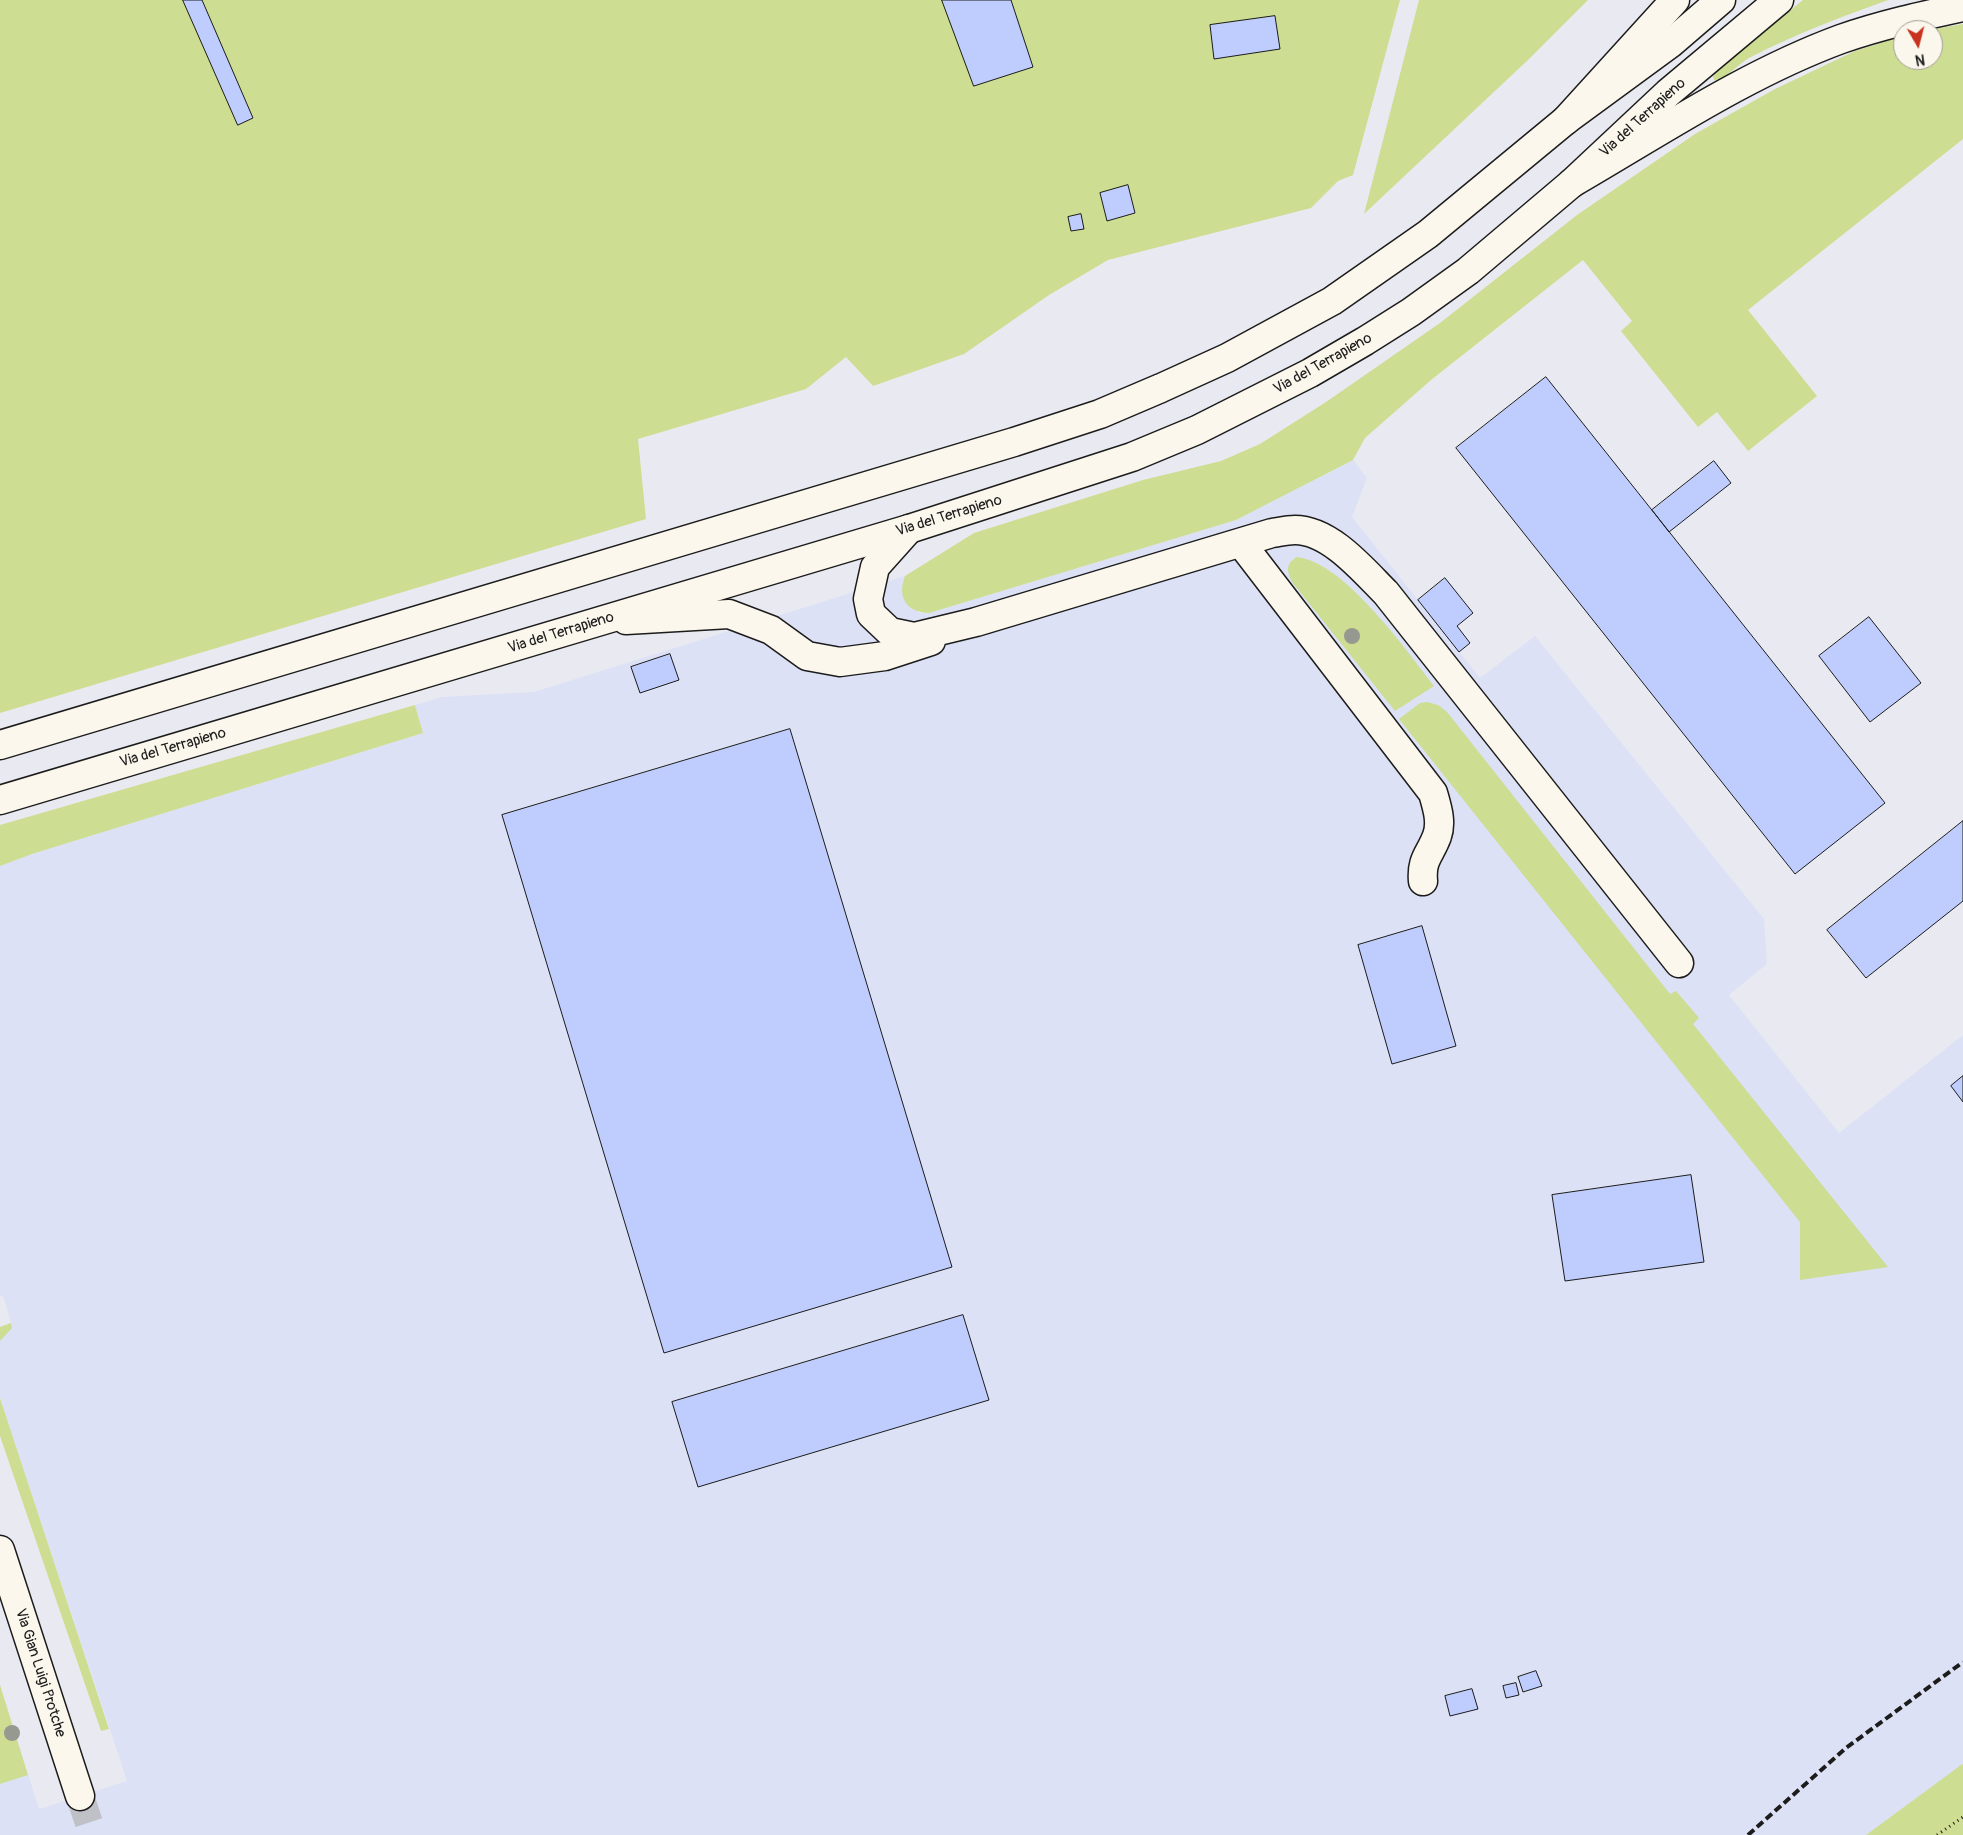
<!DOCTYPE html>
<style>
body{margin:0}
#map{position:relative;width:1963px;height:1835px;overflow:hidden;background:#e9eaf1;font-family:Pangolin,sans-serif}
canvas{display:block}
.north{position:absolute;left:1893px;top:20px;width:50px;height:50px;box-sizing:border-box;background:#fbf7ec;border:1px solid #a29f99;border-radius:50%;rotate:172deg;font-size:14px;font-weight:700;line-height:20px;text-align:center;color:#1c1c1c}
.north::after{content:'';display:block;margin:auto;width:18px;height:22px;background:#c8321e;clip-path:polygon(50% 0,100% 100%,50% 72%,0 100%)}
</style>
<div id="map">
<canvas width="1963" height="1835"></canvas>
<div class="north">N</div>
</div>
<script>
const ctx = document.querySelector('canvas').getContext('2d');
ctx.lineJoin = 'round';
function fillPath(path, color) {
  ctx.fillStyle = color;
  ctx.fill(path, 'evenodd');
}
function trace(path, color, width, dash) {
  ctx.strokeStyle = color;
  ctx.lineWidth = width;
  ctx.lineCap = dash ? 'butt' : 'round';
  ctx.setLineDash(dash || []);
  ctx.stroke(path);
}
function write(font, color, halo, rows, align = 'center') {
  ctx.font = font + ' Pangolin,sans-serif';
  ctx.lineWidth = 4;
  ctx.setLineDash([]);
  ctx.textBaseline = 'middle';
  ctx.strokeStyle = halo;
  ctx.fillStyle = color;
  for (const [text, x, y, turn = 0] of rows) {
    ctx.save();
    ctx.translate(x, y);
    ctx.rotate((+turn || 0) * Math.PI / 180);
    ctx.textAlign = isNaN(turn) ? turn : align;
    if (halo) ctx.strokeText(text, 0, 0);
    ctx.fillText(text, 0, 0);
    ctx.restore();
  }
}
fillPath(new Path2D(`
 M1353,460L1367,478L1352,517L1480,678L1535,636L1764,919L1767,964L1729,995L1839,1133L1963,1035V1764L1866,1835H0V1685L39,1809L127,1781L0,1398V1341L12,1327L4,1298L0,1295V866L32,854L423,733L415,705L442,697L534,692L905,576L902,582L919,613H929L1236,520Z`), '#dce1f5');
fillPath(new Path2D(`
 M0,0H1400L1353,175L1338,181L1311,208L1108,260L1049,295L964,354L873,386L846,357L806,389L638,439L646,519L0,713Z
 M1419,0H1588L1529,59L1364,214Z
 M1803,0H1888C1841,17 1793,35 1749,58C1738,64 1727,79 1714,80L1713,76L1718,69Z
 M1963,24V139L1748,310L1817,396L1748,451L1717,412L1698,427L1621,331L1632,321L1583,260L1431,380L1365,438L1353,460L1236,520L929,613C906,612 897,597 905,576L974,533L1143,480L1221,461L1260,444L1326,402L1440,323L1577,215L1695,134L1775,89L1855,51L1903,36V60H1933V30H1929Z
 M1297,557C1344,562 1407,651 1434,686L1395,711L1292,582C1287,571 1285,564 1297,557Z
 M1427,702L1438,705L1447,712L1670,994L1676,991L1699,1018L1693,1024L1888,1267L1800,1280V1222L1399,719L1420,703Z
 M415,705L423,733L32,854L0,866V825Z
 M11,1323L12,1328L0,1341V1327Z
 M0,1398L109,1729L101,1731L0,1436Z
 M0,1685L28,1775L0,1784Z
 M1963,1764V1835H1866L1961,1765Z`), '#cddd91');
const building = new Path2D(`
 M183,0H202L253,118L238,125Z
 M942,0H1011L1033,67L974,86Z
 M1275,16L1280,49L1214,59L1210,25Z
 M1128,185L1135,213L1107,221L1100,193Z
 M1081,214L1084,229L1071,231L1068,217Z
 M1546,377L1885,803L1795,874L1456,448Z
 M1714,461L1731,483L1669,532L1652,510Z
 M1445,578L1473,613L1457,626L1470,643L1459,652L1418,600Z
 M1869,617L1921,683L1870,722L1819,656Z
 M670,654L679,680L640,693L631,667Z
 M790,729L952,1267L664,1353L502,815Z
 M1963,821V901L1866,978L1827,930Z
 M1422,926L1456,1046L1392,1064L1358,945Z
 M1963,1076V1102L1951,1086Z
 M1691,1175L1704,1262L1565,1281L1552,1195Z
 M963,1315L989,1400L698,1487L672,1402Z
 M1536,1671L1542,1686L1523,1692L1518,1677Z
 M1516,1683L1519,1695L1506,1698L1503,1686Z
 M1472,1689L1478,1709L1450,1716L1445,1696Z`);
fillPath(building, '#becdfe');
trace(building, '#1c1c1c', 1);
trace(new Path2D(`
 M80,1796L93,1835`), '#c0c1c6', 28, [28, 14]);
const minor = new Path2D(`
 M909,529L875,567L868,599L871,614L890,632L914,637L976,622L1272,533C1279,532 1287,530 1295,530C1330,530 1363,570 1386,593L1679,963
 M1241,543L1433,793C1437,807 1442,822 1437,836C1430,855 1421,859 1423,881
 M626,620L729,614L771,630L807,656L840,662L885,656L931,641
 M0,1550L80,1796`);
const major = new Path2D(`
 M0,745L1014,442L1100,414L1161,388L1227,358L1332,301L1428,234L1566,120L1671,43L1721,0
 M0,800L909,529L1132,457L1197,430L1310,373L1365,341L1411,312L1468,271L1572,183L1668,93L1779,0`);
const highway = new Path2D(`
 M1566,120L1675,0
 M1572,183C1660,132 1746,74 1841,39C1881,25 1922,16 1963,7`);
trace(minor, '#1c1c1c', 31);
trace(major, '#1c1c1c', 31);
trace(highway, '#1c1c1c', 31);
trace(new Path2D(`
 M1937,1835L1963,1817`), '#1c1c1c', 3, [1, 4]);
trace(minor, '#fbf7ec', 28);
trace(major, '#fbf7ec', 28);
trace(highway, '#fbf7ec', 28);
trace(new Path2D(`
 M1748,1835L1846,1748L1963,1662`), '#1c1c1c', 4, [8, 4]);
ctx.fillStyle = '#95998f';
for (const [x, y] of [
 [1352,636],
 [12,1733]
]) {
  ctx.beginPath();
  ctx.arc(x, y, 8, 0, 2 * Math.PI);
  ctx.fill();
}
write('15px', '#1c1c1c', '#fbf7ec', [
 ["Via del Terrapieno",1643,118,-42],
 ["Via del Terrapieno",1323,364,-29],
 ["Via del Terrapieno",949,516,-17],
 ["Via del Terrapieno",561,633,-17],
 ["Via del Terrapieno",173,748,-16],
 ["Via Gian Luigi Protche",40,1673,72]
]);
</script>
